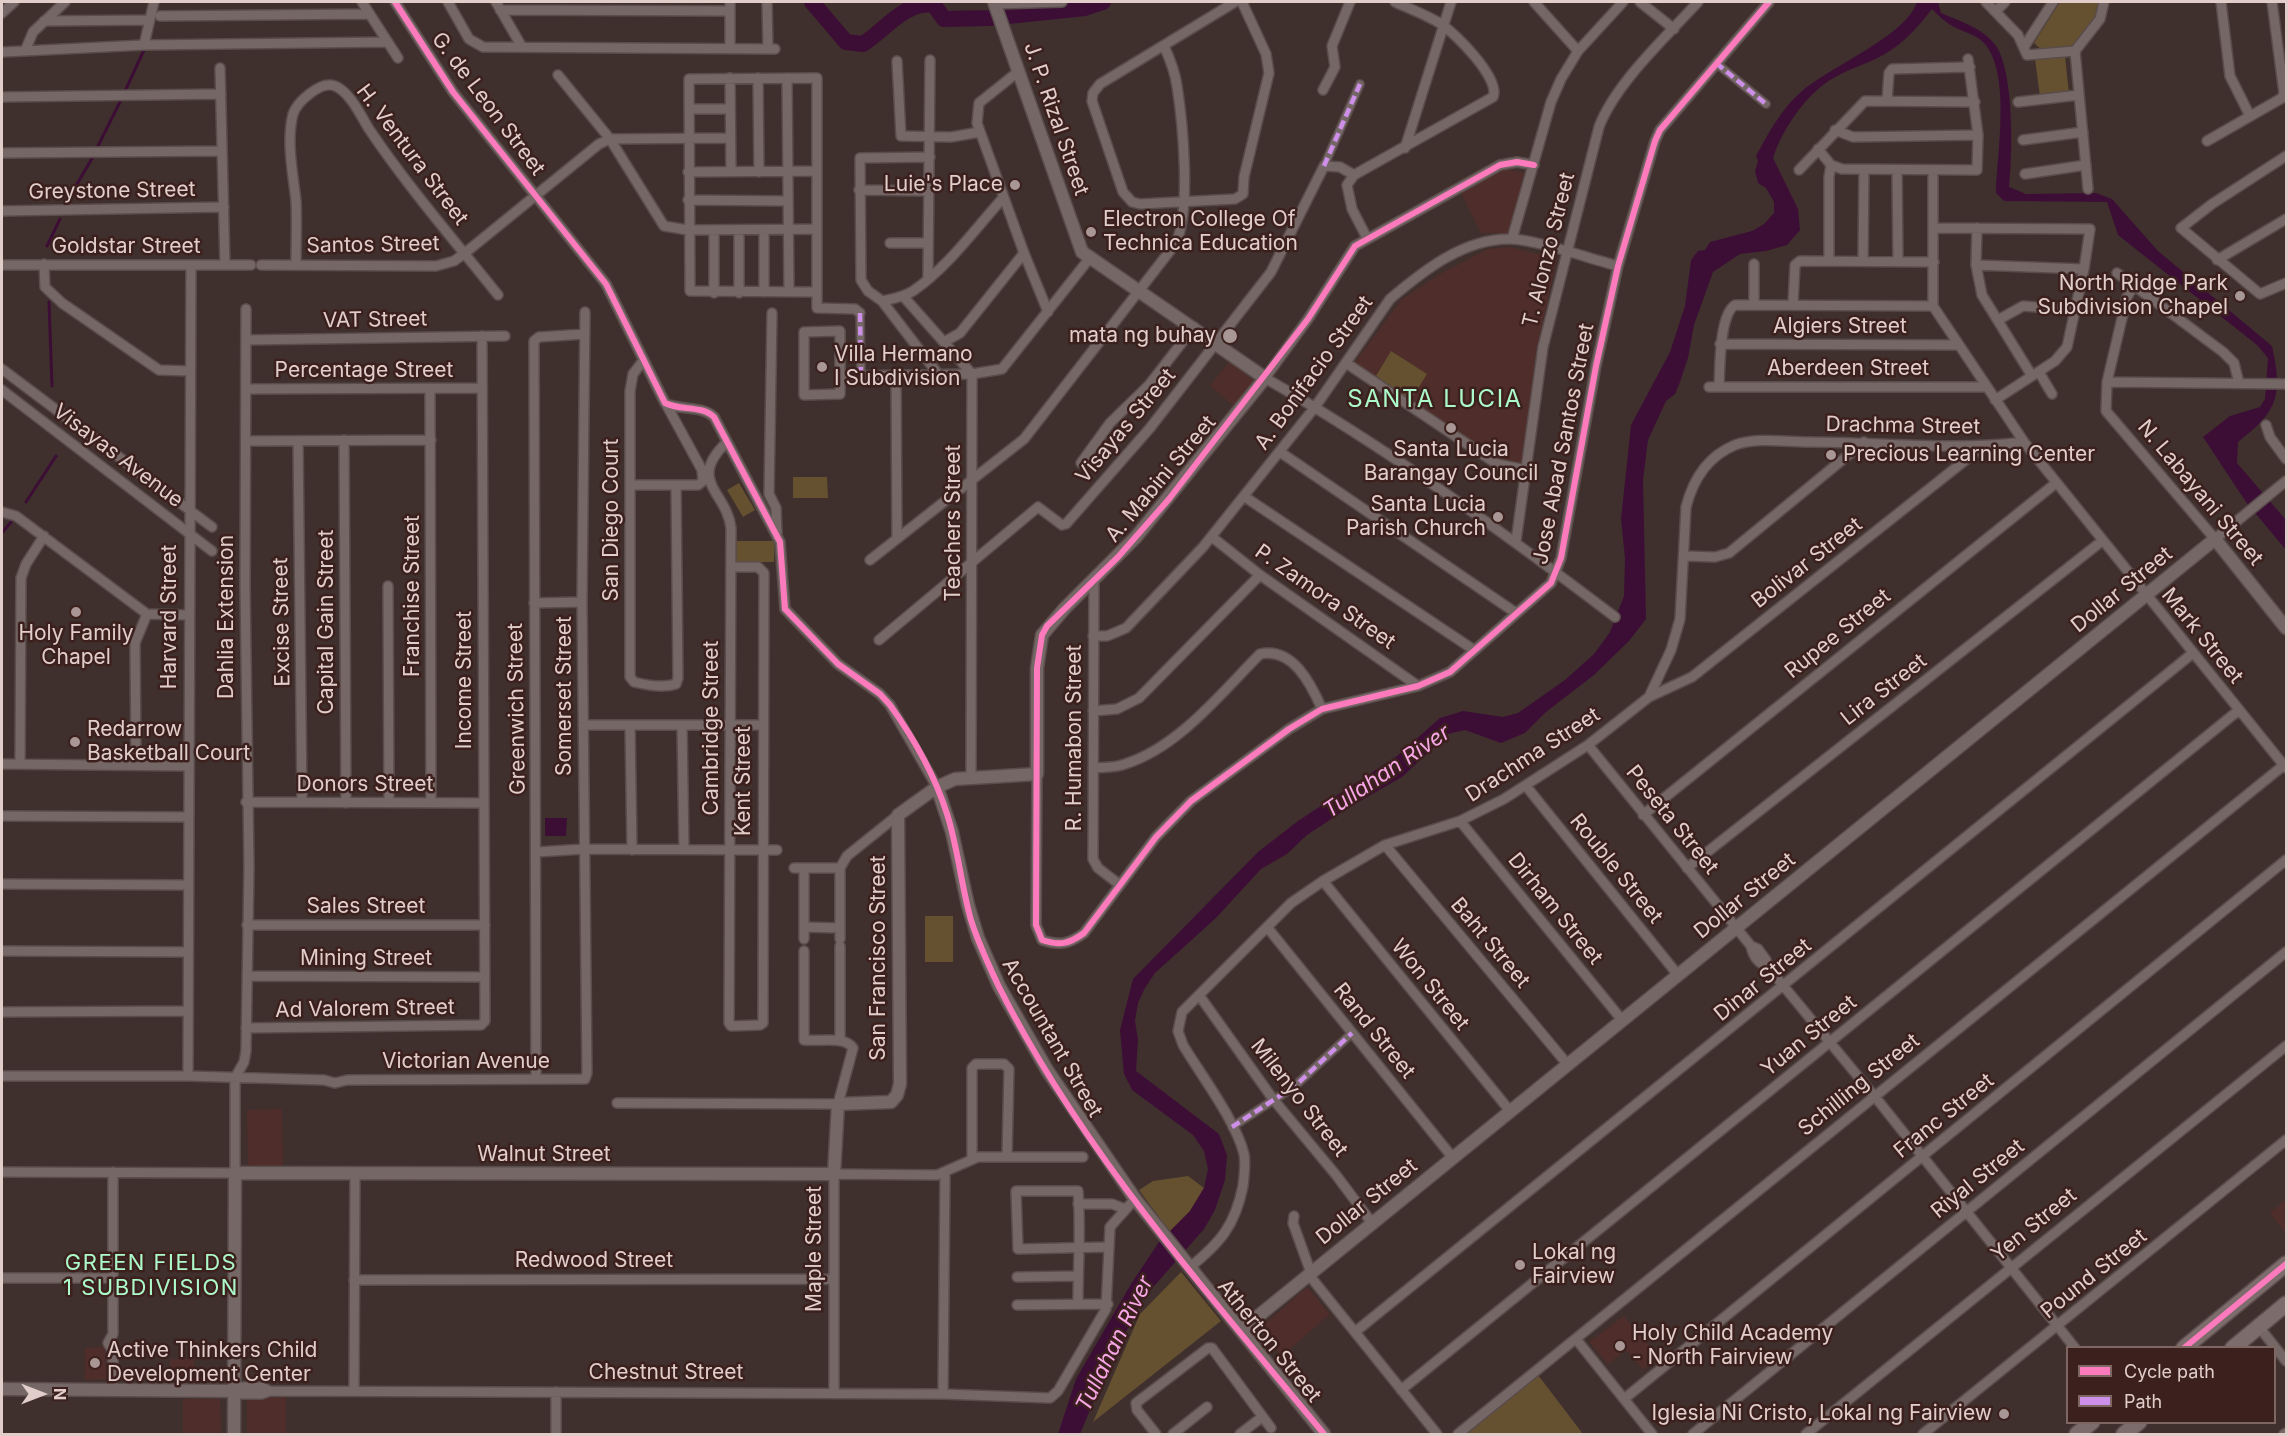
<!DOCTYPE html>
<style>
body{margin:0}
#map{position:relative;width:2288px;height:1436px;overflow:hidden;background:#3f302e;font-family:Inter,sans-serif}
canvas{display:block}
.frame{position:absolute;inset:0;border:3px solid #e1cecb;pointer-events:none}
.legend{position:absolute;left:2066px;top:1346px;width:210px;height:78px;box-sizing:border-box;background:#3c201d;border:2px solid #7e6663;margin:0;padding:8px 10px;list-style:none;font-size:18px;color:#e1cecb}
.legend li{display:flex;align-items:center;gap:12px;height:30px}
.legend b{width:30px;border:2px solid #7e6663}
.north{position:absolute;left:12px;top:1364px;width:60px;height:60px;-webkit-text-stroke:4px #3c201d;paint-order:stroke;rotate:90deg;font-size:16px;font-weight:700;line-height:24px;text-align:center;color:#e1cecb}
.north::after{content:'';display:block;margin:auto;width:21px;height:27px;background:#e1cecb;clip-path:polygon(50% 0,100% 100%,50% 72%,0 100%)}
</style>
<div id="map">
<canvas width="2288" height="1436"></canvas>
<div class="frame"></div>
<ul class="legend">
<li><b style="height:8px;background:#fd7abc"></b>Cycle path</li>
<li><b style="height:8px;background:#ce8fe9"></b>Path</li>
</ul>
<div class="north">N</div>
</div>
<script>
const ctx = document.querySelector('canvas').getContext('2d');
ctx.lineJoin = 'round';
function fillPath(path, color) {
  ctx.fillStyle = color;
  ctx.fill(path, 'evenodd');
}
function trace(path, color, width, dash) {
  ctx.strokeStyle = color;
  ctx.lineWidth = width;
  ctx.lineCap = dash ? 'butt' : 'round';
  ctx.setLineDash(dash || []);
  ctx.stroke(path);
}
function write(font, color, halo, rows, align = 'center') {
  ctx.font = font + ' Inter,sans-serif';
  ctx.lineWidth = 5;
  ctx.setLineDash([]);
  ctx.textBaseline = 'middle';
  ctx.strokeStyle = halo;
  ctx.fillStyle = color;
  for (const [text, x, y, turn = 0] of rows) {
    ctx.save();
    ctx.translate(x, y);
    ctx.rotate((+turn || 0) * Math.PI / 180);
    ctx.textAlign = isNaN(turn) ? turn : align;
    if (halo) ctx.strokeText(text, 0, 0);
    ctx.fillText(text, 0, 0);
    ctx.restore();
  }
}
fillPath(new Path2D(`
 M1504,169L1524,173L1510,233H1481L1460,191Z
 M1510,247L1557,259L1537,347L1521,464L1493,459L1353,365L1401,300L1440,274L1488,249Z
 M1230,361L1254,381L1234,406L1210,386Z
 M282,1109L283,1166L248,1167L247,1110Z
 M2286,1199V1234L2270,1213Z
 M1307,1287L1330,1314L1282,1356L1259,1329Z
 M1624,1316L1658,1357L1643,1370L1626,1350L1608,1364L1589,1342Z
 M105,1347L106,1379L85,1380V1348Z
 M170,1359H194V1376H170Z
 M286,1397V1434H247V1398Z
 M183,1399H220L221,1434H183Z`), '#4f2d2a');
fillPath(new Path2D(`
 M2060,2H2100L2101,9L2072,47L2043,51L2034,43Z
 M2065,56L2069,94L2040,97L2035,59Z
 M1391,351L1427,374L1411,400L1376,376Z
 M793,477H827L828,498H793Z
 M739,483L755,510L743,517L727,490Z
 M734,541H775L774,562H734Z
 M925,916H953V962H925Z
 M1188,1176L1204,1188L1190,1211L1170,1232L1139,1190L1153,1181Z
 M1181,1272L1221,1321L1093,1422L1140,1314Z
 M1538,1375L1583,1434H1466Z`), '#655030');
fillPath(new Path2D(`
 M1917,2H1938L1941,13C1959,21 1984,28 1996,46C2014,72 2013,155 2009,187L2026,194L2096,193L2112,199L2158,251L2272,346C2283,396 2278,411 2238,442L2237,463L2286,520V550L2246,502L2203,437L2230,416L2260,407L2265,399L2268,358L2257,345L2118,235L2107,202L2004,201L1996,193C1997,153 2011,76 1985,44C1975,33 1961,32 1949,24C1943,20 1937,14 1932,9C1919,26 1904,43 1885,54C1868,64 1847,69 1830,80C1805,96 1782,130 1773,158L1798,209L1800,230L1787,245L1766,251L1740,254L1713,272L1694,325L1688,358L1680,382L1675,394L1666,401L1648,440L1643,480L1646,619L1629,641L1594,675L1546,712L1525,733L1501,743L1465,730L1448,734L1402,777L1348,808L1307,835L1287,854L1261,869L1216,918L1155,973L1145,988L1138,1003L1135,1021L1138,1040L1136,1071L1219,1134L1227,1155L1225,1180L1215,1210L1204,1229L1142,1300L1105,1374L1080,1434H1058L1076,1379L1131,1284L1159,1242L1190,1211L1204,1188L1208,1169L1204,1151L1193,1135L1132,1090L1124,1074L1120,1030L1133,979L1258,852L1298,821L1397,756L1440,718L1463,711L1503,717L1518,713L1565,680L1594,654L1610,632L1624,596L1625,558L1621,519L1631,425L1670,352L1685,306L1691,260L1698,251L1705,250L1710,242L1752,231L1764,224L1774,213V202L1766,188L1758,183L1755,171L1758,161L1756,156C1768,134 1781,109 1801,92C1831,66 1906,36 1917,2Z
 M545,818H567L566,836H545Z`), '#3d0e35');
trace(new Path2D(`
 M126,89L144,50
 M98,146L121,100
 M70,196L94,155
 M47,246L60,219
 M49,302L52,386
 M26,502L56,456
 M2,533L11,522`), '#3d0e35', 3);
trace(new Path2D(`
 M812,2L846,42L863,44C884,31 906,0 934,5L944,19L989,18L1085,8L1103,2`), '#3d0e35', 16);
const pedestrian = new Path2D(`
 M1716,63L1766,104
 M1324,166L1360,84
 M860,313L861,375
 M1232,1127L1295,1086L1352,1033`);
const minor = new Path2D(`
 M362,2L398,58
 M395,2L453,92L606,284L665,403C680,411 702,405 714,417L780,542L785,609L838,664L880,694L890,705L937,787
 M448,2L469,39L483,47L775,49
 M496,2L522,47
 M730,2V49
 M767,2L768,49
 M1235,2L1100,84L1093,93L1092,101L1123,192L1132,202L1140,204L1235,199L1243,194L1244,177L1269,73L1266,54L1242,2
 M1534,2L1578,51
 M1640,2L1674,29
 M1986,2L2018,35L2027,55L2075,51
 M2221,2L2230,76L2250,116
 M995,4L1062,2
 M500,10L730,11
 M1996,11L2005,2
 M2,13L14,2
 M160,16L370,14
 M44,21L150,20
 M144,45L154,2
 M2024,47L2053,2
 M25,51L33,32L65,2
 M3,52L144,45L388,42
 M897,61L901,136L951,137L980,132
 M220,68L225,265
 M1019,71L979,103L977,123L1024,253L1048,312
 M558,75L610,139L664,226L688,230L815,229
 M730,78L731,172
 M758,78L759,172
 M787,78L789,292
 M1323,90L1335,67L1332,46L1350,2
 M2,97L221,94
 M1887,101L1889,73L1892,69L1970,67
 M2018,102L2079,95
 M689,109H730
 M1835,130L1853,137L1978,135
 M2023,140L2083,132
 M2207,141L2282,98L2284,93L2272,2
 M1405,148L1451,2
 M1818,149L1831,165L1842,169L1977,170L1978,135L1968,59
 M2,153L222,151
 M2286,156L2212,204L2181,228L2260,294L2286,283
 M930,157L860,158L861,280L868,291L882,301L938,374
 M1534,165L1517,162L1500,165L1355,246L1308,319L1265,378C1387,448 1503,532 1615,617
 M1799,170L1865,101L1975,102
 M1897,171L1898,261
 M1933,171V306L2024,442L2286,768
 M688,172L816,171
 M2025,174L2086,165
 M2088,189L2075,51L2100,19L2104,2
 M859,190L928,191
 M688,200L788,201
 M2,211L224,207
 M1933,228L2090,229L2084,269L2067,347L2055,361L1995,400
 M1977,228L1976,265L1982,295L2032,376
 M714,230V293
 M739,230V293
 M1367,238L1352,209L1347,185L1354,175L1493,97C1501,79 1456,34 1441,24C1427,15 1410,9 1395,2
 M1512,239L1551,102L1561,79L1578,51L1623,2
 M890,243H928
 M2217,260L2286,219
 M1829,261V177L1831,165
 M1863,261L1864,170
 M44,264L45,287L62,303L159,370L190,371
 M2,265H251
 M261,265L436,266L454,261L465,253L599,144L610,139L730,138
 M296,265C296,244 297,222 296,201C293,173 286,142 293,114C297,102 321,80 335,86C350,92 361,116 369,129C408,187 454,240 498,295
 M1976,265L2084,269
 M2117,273L2223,352L2234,363L2239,383
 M928,278L930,60
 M2133,287L2127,297L2107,382L2106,411L2215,539L2286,481
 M764,292V230
 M817,292L690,291L689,79L817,78V308L855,309L860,313
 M903,296L972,374L971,777
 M882,301C892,299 904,297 913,291C948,267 975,229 1003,198
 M1793,304L1795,265L1800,261L1934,262
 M1754,305V264
 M772,313L769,494L776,508L777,533
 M1998,320L2023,306L2076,310
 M840,331V394L804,395V332Z
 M246,340L505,336
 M944,342L960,333L1024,253
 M1720,344L1958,345
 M643,361L633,374L630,391V677L634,682C646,685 664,688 676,684L678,678L676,485
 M1346,363L1497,464L1526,470
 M2,369L212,527
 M2039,372L2052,394
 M896,375L897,537
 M841,376L972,374L1002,369L1089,259
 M2107,382L2286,384
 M1709,387H1986
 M1719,387C1720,369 1719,315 1735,305L1933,306
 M430,388L431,803
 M246,389L482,388
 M2,390L212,551
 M2266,425L2270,437L2286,459
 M344,440L346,803
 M246,441L431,440
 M298,441L302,802
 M727,442C686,481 727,492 731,528L729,1023L731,1026L760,1025L763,1023L764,573L758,567H731
 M1280,452L1516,613
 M1081,463L1110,423L1149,385L1194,327
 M631,485H698L703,481L702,470L666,404
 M1245,497L1474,650
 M2,512L16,516L147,614L188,615
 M1212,537L1260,575L1418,686
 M1516,541L1543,347L1599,127C1615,84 1666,37 1698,2
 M1685,556L1715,557L1729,553L1864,442
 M870,560L1024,439L1176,243C1191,210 1183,124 1177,86C1175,72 1170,59 1164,46
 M1094,579L1093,859L1098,868L1120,885
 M388,586L389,803
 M534,603L582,602
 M1093,636H1107L1126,628L1203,547L1315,407L1390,299C1423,271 1464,238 1511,239C1538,240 1590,259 1618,266
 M879,640L1038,507L1062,525L1066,524L1150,428L1271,272L1324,166L1340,167L1354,175
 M1649,697L1692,677L1982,447
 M1093,711L1117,709L1139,698L1260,575
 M583,725H763
 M630,725L632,850
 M682,725L684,850
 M1588,745L1751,946L1758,949L1766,960L1767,966
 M2,764L188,766
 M20,764L21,578L26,564L44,536
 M136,765L135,643L147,614
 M1093,768C1103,767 1116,768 1125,764C1179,747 1221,693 1260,654C1293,647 1311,684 1322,709
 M1037,774L1036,925L1042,940C1060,946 1069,944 1084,933L1156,837L1191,801L1289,729L1322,709L1418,686L1450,672L1551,583L1561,558L1596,366L1618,266L1655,141L1660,130L1769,2
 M1526,786L1678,975
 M246,802L484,803
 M1643,815L2056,483
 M2,816L188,817
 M1460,821L1622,1020
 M1385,845L1568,1065
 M537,852L584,849L777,850
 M794,868H840
 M840,868L847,856L898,815
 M840,868V939
 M1687,868L2102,541
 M1323,881L1510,1111
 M2,884L188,885
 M247,925H485
 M804,927L840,928
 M1267,927L1453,1158
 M804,939V868
 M840,946V1041
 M1751,946C1753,956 1758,963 1767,966L1880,1103L2075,1348
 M2,951L188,952
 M247,976L485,977
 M1199,995L1273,1099L1336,1175L1372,1223
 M2,1012L188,1011
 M246,1028L481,1025L485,1021L482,336
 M2,1076H188L324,1080L335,1083L347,1080L585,1079L587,1073L582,602L585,312
 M188,1076L191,266
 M536,1079L534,341L539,337L585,334
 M617,1103L838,1104L853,1048C844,1035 819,1042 804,1040V951
 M972,1158V1068L976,1064H1004L1009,1069L1007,1157
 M2,1172L235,1173V1078L244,1062L246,1051L249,867L245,586L246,309
 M1078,1204H1112L1125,1209
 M1294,1216L1293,1223L1311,1273
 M1189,1268C1220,1243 1235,1226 1243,1186C1244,1176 1246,1164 1244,1154C1236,1121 1201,1075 1183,1045L1178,1031L1182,1012L1291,903L1323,881L1385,845L1460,821L1504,799L1588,745L1649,697L1671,650L1680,619L1686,507C1693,480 1708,456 1735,445C1757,437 1785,442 1808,442C1880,442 1953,451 2024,442
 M1309,1275L1437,1434
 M1017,1277L1078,1276
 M2,1278H113
 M354,1280L834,1279
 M1078,1304C1078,1267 1081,1228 1078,1191H1016L1018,1249L1108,1247
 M1017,1305L1108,1304
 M2259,1327L2286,1361
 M1355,1332L2193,653
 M1576,1339L1652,1434
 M234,1387H262L270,1391
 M113,1390V1351L108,1343L113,1334V1172
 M1401,1390L2239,710
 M354,1391L355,1174
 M556,1392V1434
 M234,1394H262L270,1391L943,1394L1050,1398L1058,1391L1106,1309L1110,1227L1135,1199
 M834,1394V1174L937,1175L978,1157H1083
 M943,1394L945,1174
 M1624,1399L2286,860
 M1156,1434L1137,1410L1136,1403L1208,1348H1212L1271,1428
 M1173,1434L1207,1407
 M1240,1434L1262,1417
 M1458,1434L2284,765
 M1693,1434L2286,952
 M1806,1434L2286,1046
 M1923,1434L2286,1140
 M2284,1434L2286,1433`);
const tertiary = new Path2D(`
 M937,787L952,832L968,905L978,938L999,986L1047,1070L1135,1199L1324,1434
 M1241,1330L2215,539L2286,628
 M2,1389L234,1391
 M234,1434L235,1173L834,1174L838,1104L891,1102L897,1095L900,1084L898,815L937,787L955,779L1037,774V668L1042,635L1065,608L1136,537L1265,378L1082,252L994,2`);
const primary = new Path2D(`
 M2184,1348L2286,1264
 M2233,1348L2286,1304
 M2077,1434L2092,1422
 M2124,1434L2139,1422`);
trace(pedestrian, '#5a4c4b', 10);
trace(minor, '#5a4c4b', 12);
trace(tertiary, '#5a4c4b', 15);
trace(primary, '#5a4c4b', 18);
trace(pedestrian, '#756766', 7);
trace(minor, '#756766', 9);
trace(tertiary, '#756766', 12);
trace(primary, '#7d6c6c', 15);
trace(new Path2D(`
 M1716,63L1766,104
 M1324,166L1360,84
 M860,313L861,375
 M1232,1127L1295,1086L1352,1033`), '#ce8fe9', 4.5, [9, 4.5]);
trace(new Path2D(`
 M395,2L453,92L606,284L665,403C680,411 702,405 714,417L780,542L785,609L838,664L880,694L890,705C913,737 935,776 947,814C958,848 961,885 971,920C978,942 989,966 999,987C1082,1152 1208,1293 1324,1434
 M1534,165L1517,162L1500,165L1355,246L1308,319L1169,499L1118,557L1047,626L1042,635L1037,668L1036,925L1042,940C1060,946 1069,944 1084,933L1156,837L1191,801L1289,729L1322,709L1418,686L1450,672L1551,583L1561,558L1596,366L1618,266L1655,141L1660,130L1769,2
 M2184,1348L2286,1264`), '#fd7abc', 6);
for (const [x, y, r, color] of [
 [1015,185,6,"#a89794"],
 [1091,232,6,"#a89794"],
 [2240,296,6,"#a89794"],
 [1230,336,8,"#a89794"],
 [822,367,6,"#a89794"],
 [1451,428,6,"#a89794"],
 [1831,455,6,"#a89794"],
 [1498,517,6,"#a89794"],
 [76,612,6,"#a89794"],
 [75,742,6,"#a89794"],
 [1520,1265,6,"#a89794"],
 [1620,1346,6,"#a89794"],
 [95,1363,6,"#a89794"],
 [2004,1414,6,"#a89794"]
]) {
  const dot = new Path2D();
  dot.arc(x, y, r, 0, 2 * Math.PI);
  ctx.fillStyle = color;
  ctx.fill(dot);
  trace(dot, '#3c201d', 2);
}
write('21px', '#e1cecb', '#3c201d', [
 ["G. de Leon Street",488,104,53],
 ["J. P. Rizal Street",1056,119,71],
 ["H. Ventura Street",412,155,53],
 ["Greystone Street",112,191,-1],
 ["Santos Street",373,245,-1],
 ["Goldstar Street",126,247],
 ["T. Alonzo Street",1549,250,-76],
 ["VAT Street",375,320,-1],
 ["Algiers Street",1840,327],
 ["Aberdeen Street",1848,369],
 ["Percentage Street",364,371],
 ["A. Bonifacio Street",1314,373,-54],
 ["Visayas Street",1126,426,-50],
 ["Drachma Street",1903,426,1],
 ["Jose Abad Santos Street",1564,444,-79],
 ["Visayas Avenue",118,456,37],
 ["A. Mabini Street",1161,479,-50],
 ["N. Labayani Street",2200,493,50],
 ["San Diego Court",612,520,-90],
 ["Teachers Street",954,523,-90],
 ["Bolivar Street",1807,563,-38],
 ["Dollar Street",2122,590,-39],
 ["Franchise Street",413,596,-90],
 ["P. Zamora Street",1325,597,35],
 ["Harvard Street",170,617,-90],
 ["Dahlia Extension",227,617,-90],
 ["Excise Street",282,622,-91],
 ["Capital Gain Street",327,622,-90],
 ["Rupee Street",1838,634,-39],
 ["Mark Street",2202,636,51],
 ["Income Street",465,680,-90],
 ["Lira Street",1884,690,-38],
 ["Somerset Street",565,696,-90],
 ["Greenwich Street",517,709,-91],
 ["Cambridge Street",712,728,-90],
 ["R. Humabon Street",1075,738,-90],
 ["Drachma Street",1533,755,-33],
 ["Kent Street",744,781,-90],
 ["Donors Street",365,785],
 ["Peseta Street",1672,820,51],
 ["Rouble Street",1616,869,51],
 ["Dollar Street",1745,896,-39],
 ["Sales Street",366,907],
 ["Dirham Street",1555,909,51],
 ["Baht Street",1490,943,50],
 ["San Francisco Street",879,958,-90],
 ["Mining Street",366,959],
 ["Dinar Street",1763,980,-39],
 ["Won Street",1430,985,51],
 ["Ad Valorem Street",365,1009,-1],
 ["Rand Street",1374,1031,51],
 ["Yuan Street",1809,1036,-39],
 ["Accountant Street",1052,1038,60],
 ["Victorian Avenue",466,1062],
 ["Schilling Street",1859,1085,-39],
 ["Milenyo Street",1299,1098,52],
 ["Franc Street",1944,1116,-39],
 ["Walnut Street",544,1155],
 ["Riyal Street",1978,1179,-39],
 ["Dollar Street",1367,1202,-39],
 ["Yen Street",2034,1225,-39],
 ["Maple Street",815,1249,-90],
 ["Redwood Street",594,1261],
 ["Pound Street",2094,1274,-39],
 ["Atherton Street",1269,1341,51],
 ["Chestnut Street",666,1373]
]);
write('21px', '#e1cecb', '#3c201d', [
 ["Luie's Place",1003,185,"right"],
 ["Electron College Of",1103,220],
 ["Technica Education",1103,244],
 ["North Ridge Park",2228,284,"right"],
 ["Subdivision Chapel",2228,308,"right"],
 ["mata ng buhay",1216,336,"right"],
 ["Villa Hermano",834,355],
 ["I Subdivision",834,379],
 ["Santa Lucia",1451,450,"center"],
 ["Barangay Council",1451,474,"center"],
 ["Precious Learning Center",1843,455],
 ["Santa Lucia",1486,505,"right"],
 ["Parish Church",1486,529,"right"],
 ["Holy Family",76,634,"center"],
 ["Chapel",76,658,"center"],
 ["Redarrow",87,730],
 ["Basketball Court",87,754],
 ["Lokal ng",1532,1253],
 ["Fairview",1532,1277],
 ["Holy Child Academy",1632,1334],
 ["- North Fairview",1632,1358],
 ["Active Thinkers Child",107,1351],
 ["Development Center",107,1375],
 ["Iglesia Ni Cristo, Lokal ng Fairview",1992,1414,"right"]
], 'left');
write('italic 22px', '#f7a6e6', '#3c201d', [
 ["Tullahan River",1387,772,-34],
 ["Tullahan River",1115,1344,-64]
]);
ctx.letterSpacing = '1.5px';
write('22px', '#acf9ca', '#3c201d', [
 ["GREEN FIELDS",151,1263],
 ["1 SUBDIVISION",151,1288]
]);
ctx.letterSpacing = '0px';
ctx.letterSpacing = '1.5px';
write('24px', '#acf9ca', '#3c201d', [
 ["SANTA LUCIA",1435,400]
]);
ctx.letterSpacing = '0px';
</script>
